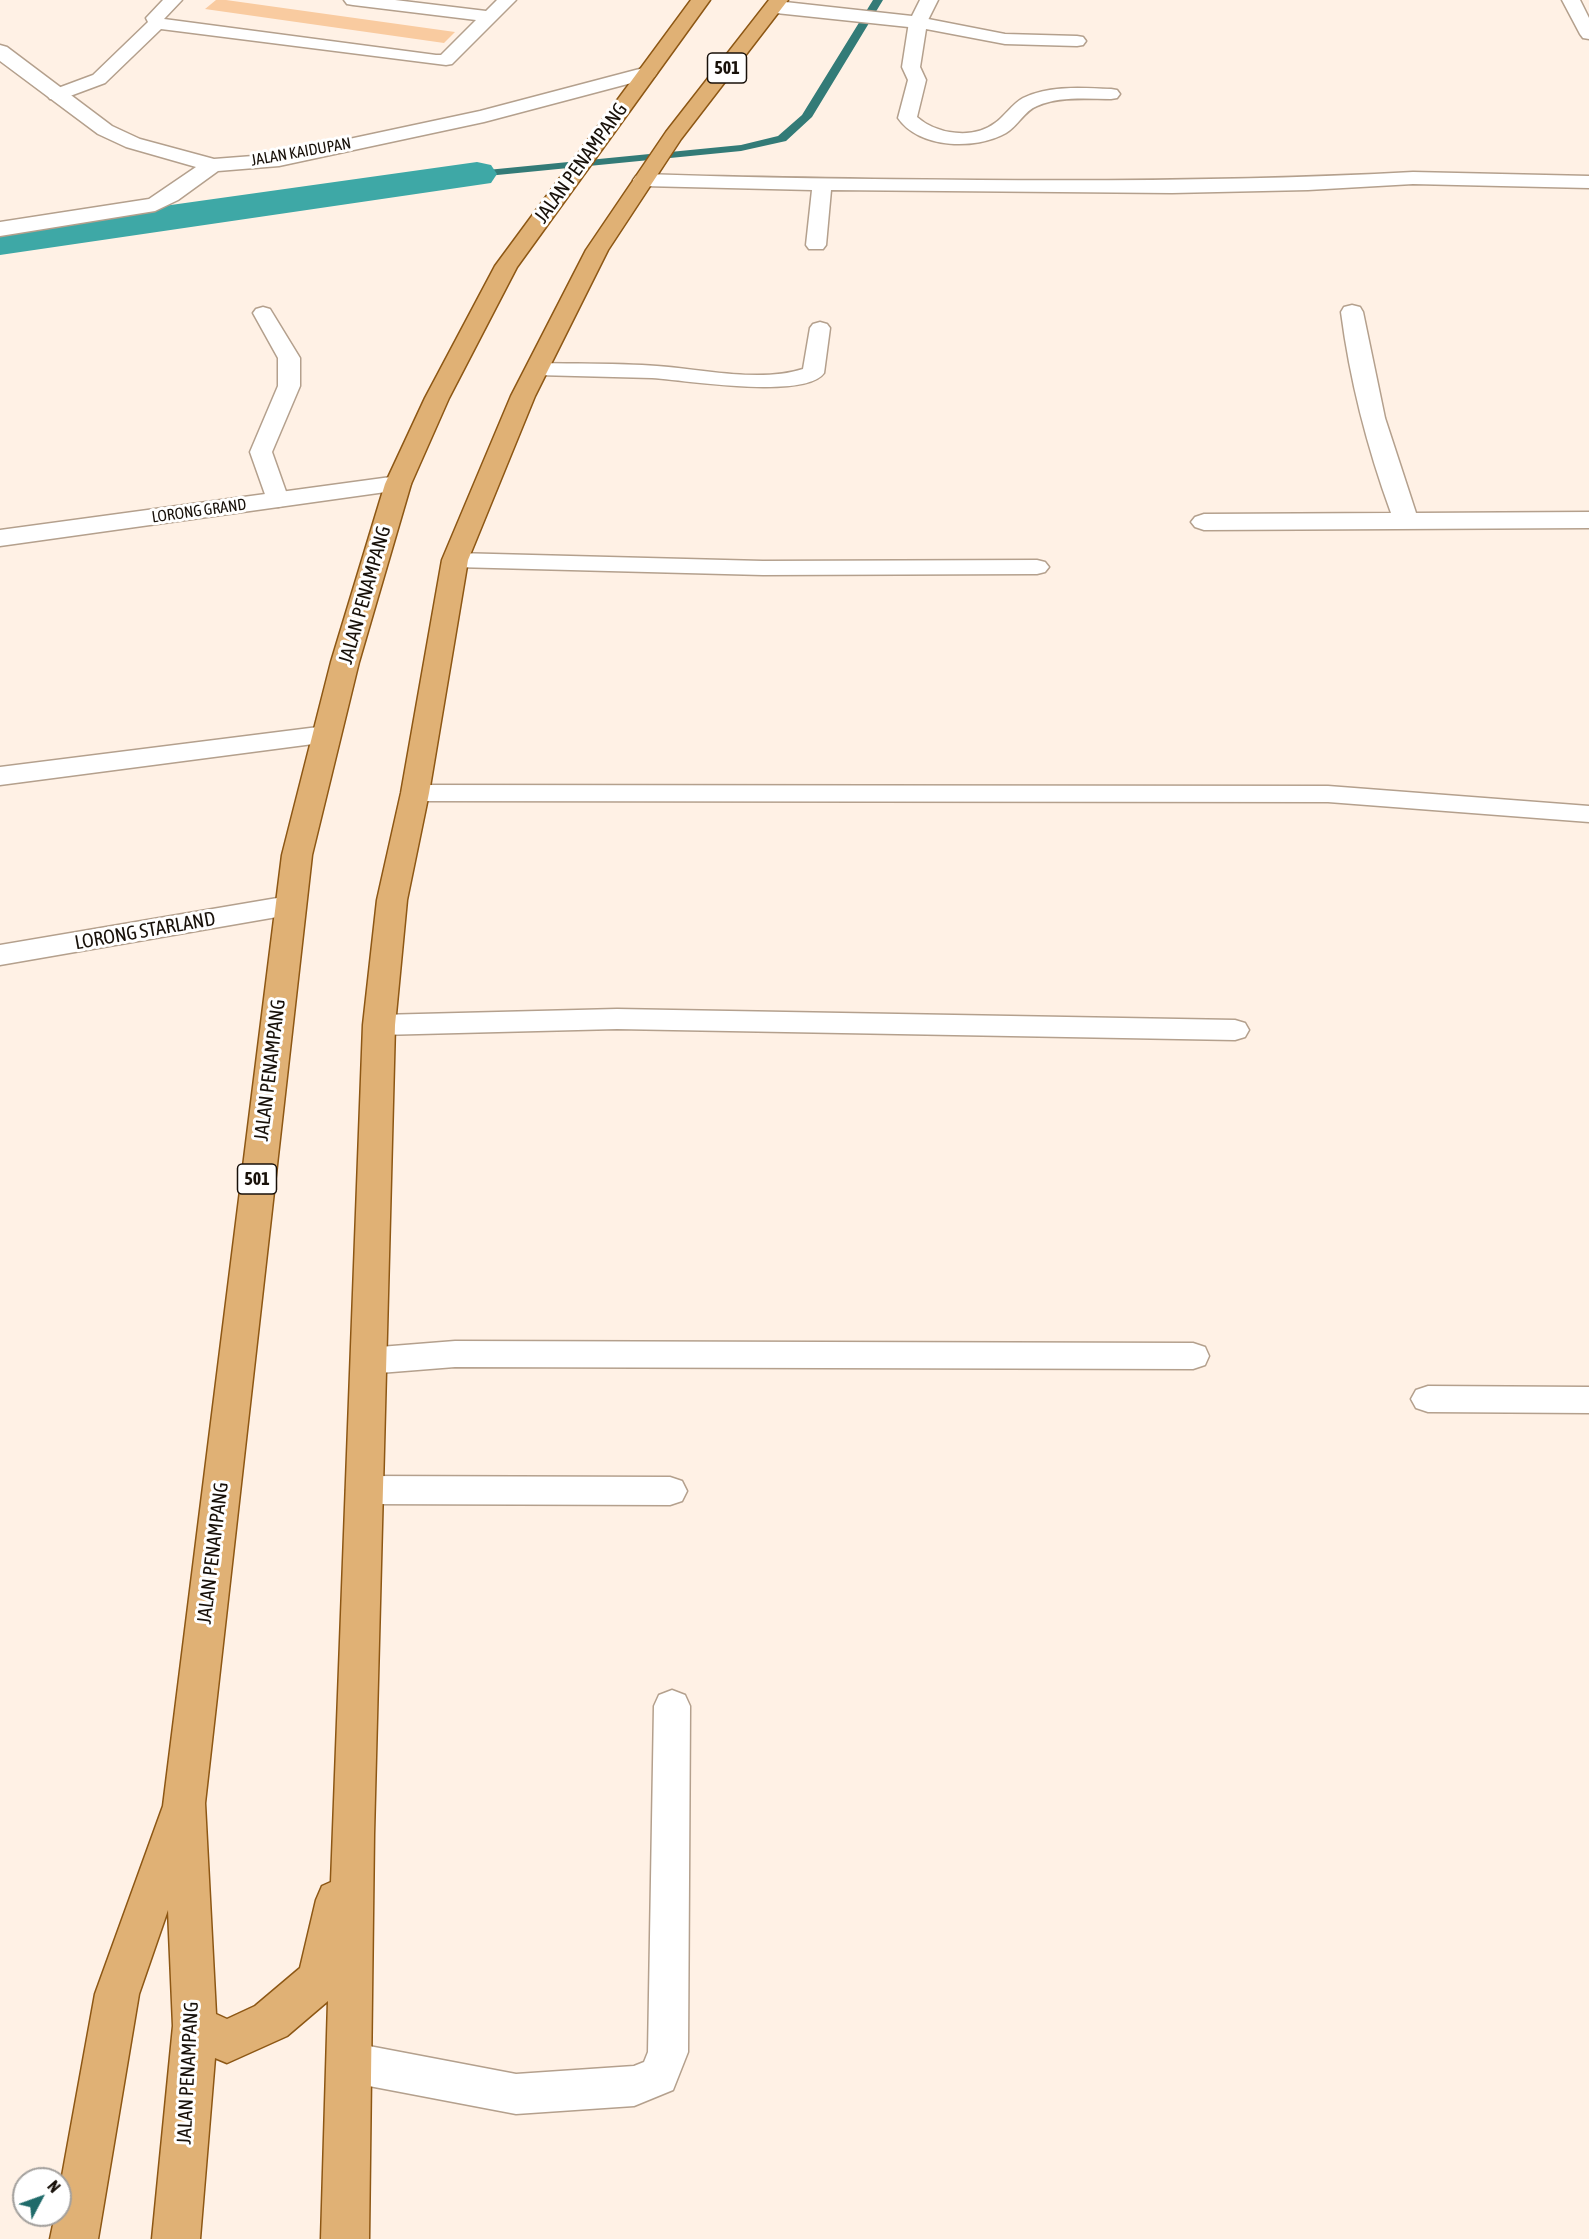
<!DOCTYPE html>
<style>
body{margin:0}
#map{position:relative;width:1589px;height:2239px;overflow:hidden;background:#fff1e5;font-family:"Asap Condensed",sans-serif}
canvas{display:block}
.north{position:absolute;left:12px;top:2167px;width:60px;height:60px;box-sizing:border-box;background:#fff;border:2px solid #a3a09d;border-radius:50%;rotate:49deg;font-size:16px;font-weight:700;line-height:24px;text-align:center;color:#18110a}
.north::after{content:'';display:block;margin:auto;width:21px;height:27px;background:#1f6b6a;clip-path:polygon(50% 0,100% 100%,50% 72%,0 100%)}
</style>
<div id="map">
<canvas width="1589" height="2239"></canvas>
<div class="north">N</div>
</div>
<script>
const ctx = document.querySelector('canvas').getContext('2d');
ctx.lineJoin = 'round';
function fillPath(path, color) {
  ctx.fillStyle = color;
  ctx.fill(path, 'evenodd');
}
function trace(path, color, width, dash) {
  ctx.strokeStyle = color;
  ctx.lineWidth = width;
  ctx.lineCap = dash ? 'butt' : 'round';
  ctx.setLineDash(dash || []);
  ctx.stroke(path);
}
function write(font, color, halo, rows, align = 'center') {
  ctx.font = font + ' "Asap Condensed",sans-serif';
  ctx.lineWidth = 6;
  ctx.setLineDash([]);
  ctx.textBaseline = 'middle';
  ctx.strokeStyle = halo;
  ctx.fillStyle = color;
  for (const [text, x, y, turn = 0] of rows) {
    ctx.save();
    ctx.translate(x, y);
    ctx.rotate((+turn || 0) * Math.PI / 180);
    ctx.textAlign = isNaN(turn) ? turn : align;
    if (halo) ctx.strokeText(text, 0, 0);
    ctx.fillText(text, 0, 0);
    ctx.restore();
  }
}
fillPath(new Path2D(`
 M216,0H226L455,32L444,43L205,9Z`), '#f9cba0');
fillPath(new Path2D(`
 M873,0H883L812,117L786,141L741,151L477,177L471,174L477,171L741,145L778,136L802,115Z`), '#337b77');
fillPath(new Path2D(`
 M477,162L491,165L497,174L491,183L0,255V229Z`), '#3ea8a6');
const lane = new Path2D(`
 M163,0H182L164,19L436,55H441L476,20L353,5L347,4L344,0H395L486,11L497,0H516L452,64L446,65L161,29L105,83L62,99H50L47,95L50,91L93,75L148,22L146,18Z
 M1562,0H1580L1589,18V39L1583,38L1580,34Z
 M918,17L1005,34L1077,36L1083,37L1086,41L1083,45L1077,46L1005,44L926,29L920,67L926,80L917,117C936,134 973,140 995,123C1005,116 1012,104 1023,98C1050,85 1082,88 1111,89L1117,90L1120,94L1117,98L1111,99C1087,99 1060,96 1037,106C1024,111 1018,126 1006,133C976,150 919,149 898,118L908,80L902,67L909,22L912,18Z
 M1413,172L1589,176V188L1413,184L1308,190L1172,193L831,190L826,245L823,249H809L806,245L812,190L643,186L636,184L633,180L636,176L643,174C755,178 866,179 978,180C1123,181 1268,180 1413,172Z
 M263,307L270,309L300,358V386L272,452L289,500L286,505L278,507L270,505L267,500L250,452L278,386V358L253,313L256,309Z
 M820,322L827,324L830,328L824,373C805,400 684,380 652,378C614,377 575,376 537,375L529,374L526,369L529,364L537,363C577,364 617,363 657,366C701,369 760,383 803,369L810,328L813,324Z
 M455,553L763,561L1037,560L1045,562L1049,567L1045,572L1037,574L763,575L455,567L447,565L443,560L447,555Z
 M415,785L1328,786L1589,806V822L1328,802L415,801L406,799L402,793L406,787Z
 M617,1009L1235,1020L1245,1023L1249,1030L1245,1037L1235,1040L617,1029L379,1035L369,1032L365,1025L369,1018L379,1015Z
 M455,1341L1193,1343L1205,1347L1209,1356L1205,1365L1193,1369L455,1367L367,1374L355,1370L351,1361L355,1352L367,1348Z
 M1428,1386L1589,1387V1413L1428,1412L1416,1408L1411,1399L1416,1390Z
 M363,1476L670,1477L682,1481L687,1491L682,1501L670,1505L363,1504L351,1500L346,1490L351,1480Z
 M672,1690L685,1695L690,1706L688,2052L673,2090L634,2106L516,2114L348,2082L334,2076L328,2062L334,2048L348,2042L516,2074L634,2066L644,2062L648,2052L654,1706L659,1695Z`);
const street = new Path2D(`
 M920,0H938L925,26L918,28L776,13L769,11L766,7L769,3L776,1L912,16Z
 M0,45L7,47L112,126L140,139L214,159L279,154L480,111L647,67L654,69L657,73L654,77L484,122L279,166L218,171L178,200L155,211L0,236V222L149,199L196,167L126,147L98,134L0,61Z
 M1352,305L1360,307L1363,312L1385,418L1416,513L1589,512V528L1204,530L1195,527L1191,522L1195,517L1204,514L1391,513C1367,447 1350,381 1341,312L1344,307Z
 M398,476L407,479L411,484L407,489L0,546V530Z
 M326,726L336,729L340,735L336,741L0,785V767Z
 M289,896L300,899L304,906L300,913L0,965V945Z`);
const primary = new Path2D(`
 M691,0H710L517,267L449,398L411,484L359,662L312,855L205,1803L216,2014L227,2019L255,2006L300,1968L316,1900L322,1886L331,1882L363,1025L377,900L401,793L442,560L511,396L586,250L666,132L769,0H788L681,139L608,250L535,396L468,560L429,793L407,900L395,1025L374,1834L369,2239H321L328,2001L287,2036L227,2063L215,2058L200,2239H152L173,2026L168,1910L139,1994L98,2239H50L55,2215H60V2187L95,1994L163,1806L282,855L331,662L385,484L425,398L495,266Z`);
trace(lane, '#b4a08d', 3);
trace(street, '#b4a08d', 3);
trace(primary, '#8d5714', 3);
fillPath(lane, '#fff');
fillPath(street, '#fff');
fillPath(primary, '#e0b175');
write('16px', '#18110a', '#fff', [
 ["JALAN KAIDUPAN",301,152,-10],
 ["LORONG GRAND",199,511,-8]
]);
for (const [x, y, w] of [
 [727,68,39],
 [257,1179,39]
]) {
  const box = new Path2D();
  box.roundRect(x - w / 2, y - 15, w, 30, 4.5);
  ctx.fillStyle = '#fff';
  ctx.fill(box);
  trace(box, '#18110a', 1.5);
}
write('bold 18px', '#18110a', null, [
 ["501",727,68],
 ["501",257,1179]
]);
write('20px', '#18110a', '#fff', [
 ["JALAN PENAMPANG",581,163,-54],
 ["JALAN PENAMPANG",365,595,-74],
 ["LORONG STARLAND",145,931,-10],
 ["JALAN PENAMPANG",270,1070,-83],
 ["JALAN PENAMPANG",213,1553,-83],
 ["JALAN PENAMPANG",188,2073,-87]
]);
</script>
